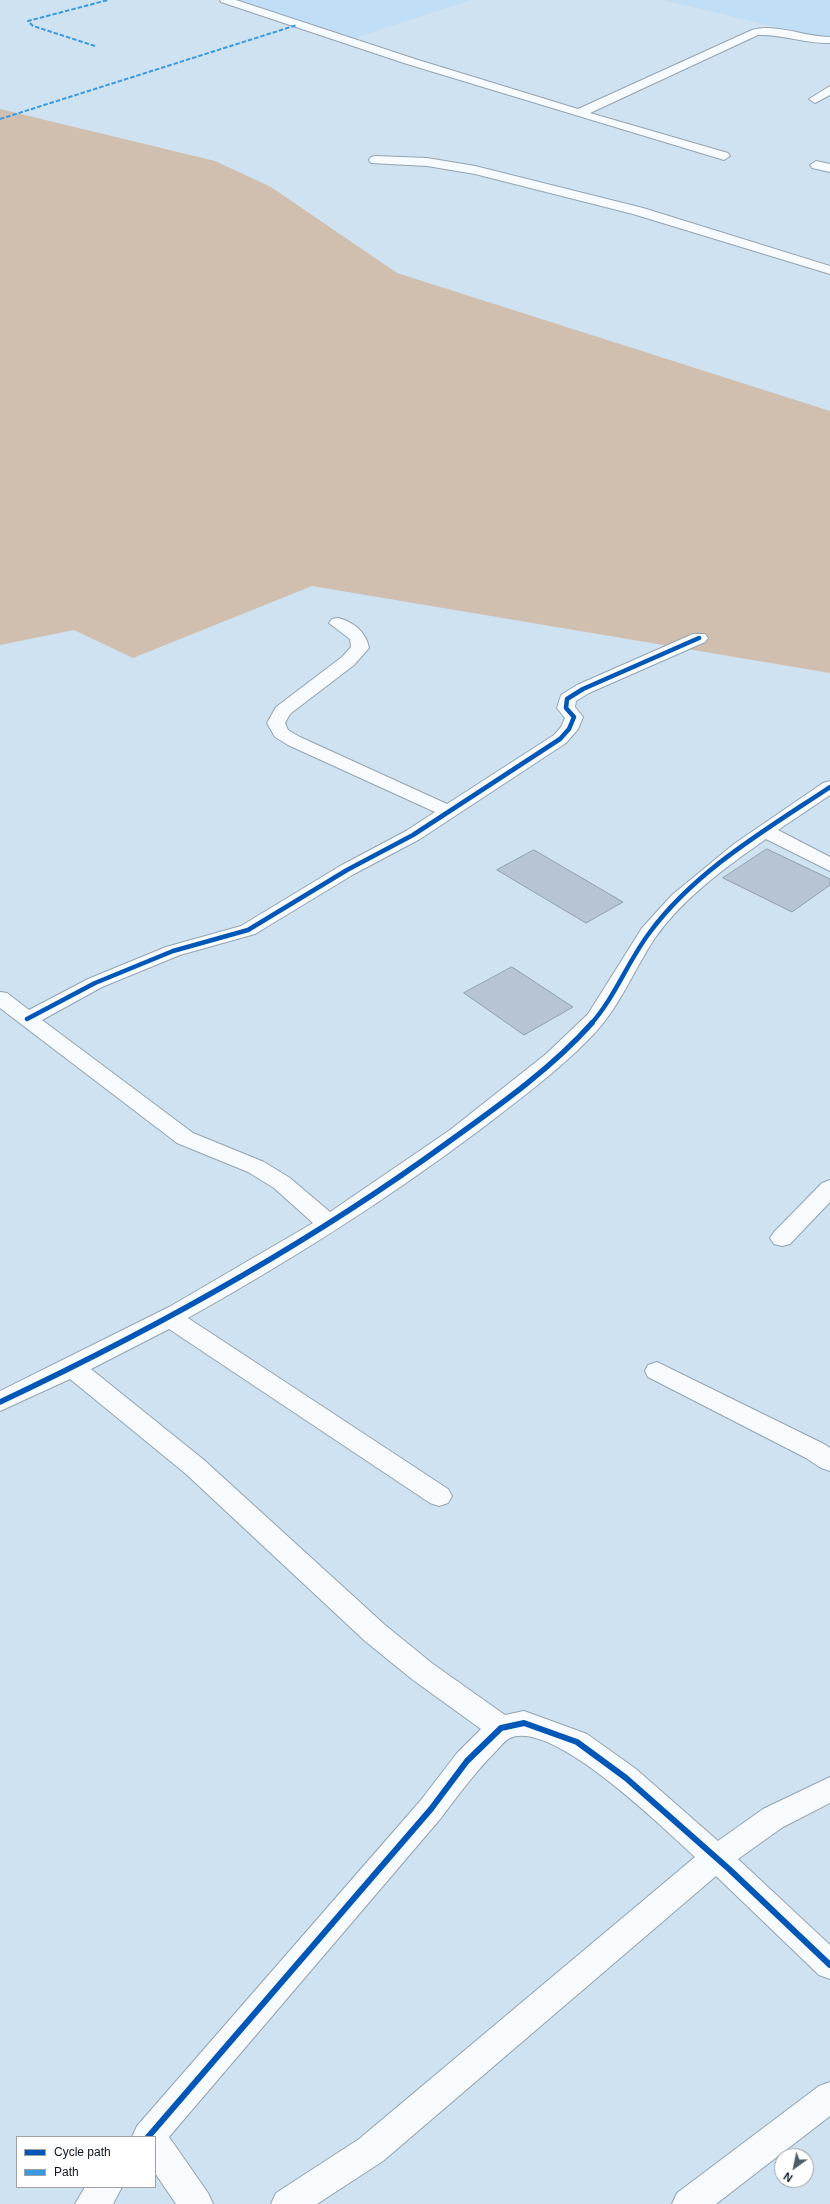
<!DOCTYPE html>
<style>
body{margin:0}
#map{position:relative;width:830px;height:2204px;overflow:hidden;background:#cfe2f1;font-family:Arial,sans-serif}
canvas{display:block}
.legend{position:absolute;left:16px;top:2136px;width:140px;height:52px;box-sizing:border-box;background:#fff;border:1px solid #9ca2a7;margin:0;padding:5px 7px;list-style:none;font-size:12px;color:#081723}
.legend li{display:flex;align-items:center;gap:8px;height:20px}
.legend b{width:20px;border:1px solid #9ca2a7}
.north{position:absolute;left:774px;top:2148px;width:40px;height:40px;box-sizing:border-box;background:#fff;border:1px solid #9ca2a7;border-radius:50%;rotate:213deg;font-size:11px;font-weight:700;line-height:16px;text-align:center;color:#081723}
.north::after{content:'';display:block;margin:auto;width:14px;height:18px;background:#4e5e6b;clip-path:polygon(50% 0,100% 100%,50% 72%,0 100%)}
</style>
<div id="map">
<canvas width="830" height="2204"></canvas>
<ul class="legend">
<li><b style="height:5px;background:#0057b8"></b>Cycle path</li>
<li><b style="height:5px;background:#3a9ae0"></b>Path</li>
</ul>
<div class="north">N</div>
</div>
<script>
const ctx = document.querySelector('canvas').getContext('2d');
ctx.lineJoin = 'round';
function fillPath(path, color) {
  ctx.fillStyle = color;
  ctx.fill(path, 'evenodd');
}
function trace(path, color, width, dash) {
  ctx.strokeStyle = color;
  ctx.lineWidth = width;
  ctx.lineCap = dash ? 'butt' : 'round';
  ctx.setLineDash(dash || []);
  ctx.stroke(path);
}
fillPath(new Path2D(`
 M236,0H471L349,40Z
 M663,0H830V35L822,38Z`), '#c0def5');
fillPath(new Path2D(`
 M0,109L215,161L271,187L397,273L830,411V673L312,586L133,658L74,630L0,645Z`), '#d0beae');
const building = new Path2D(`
 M767,849L830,879V885L792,912L723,878Z
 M534,850L623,902L586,923L497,870Z
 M512,967L573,1007L524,1035L464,993Z`);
fillPath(building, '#b7c4d3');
trace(building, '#929eac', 1);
const minor = new Path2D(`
 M220,0H236L415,59L578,109L752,30C777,23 804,37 830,37V43C806,44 782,34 758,35L590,113L728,153L730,156L724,160L407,64L221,2Z
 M830,86V95L815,103L809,99Z
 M375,156L427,158L475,166L643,208L830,266V274L633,214L475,174L427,166L371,163L369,160L371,157Z
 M816,161L830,164V172L812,168L810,165Z
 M338,618C354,622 366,632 369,648L354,665L290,714L285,723L288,730L300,737L447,804L554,735L561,727L565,718L557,708L561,695L577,685L693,634H705L708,638L705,642L589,693L576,701L575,707L583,717L578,729L566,743L420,839L354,874L255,934L180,955L102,987L42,1020L193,1133L264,1162L290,1178L330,1212L450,1130L546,1054L588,1014L642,928L672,895L734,844L823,783L830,781V795L778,830L830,857V871L766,839C726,867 683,898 655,938C633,971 619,1009 591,1037C557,1072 516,1102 477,1132C385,1201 288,1262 188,1318L448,1489L452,1496L448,1503L439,1506L430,1503L169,1329L91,1369L204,1460L385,1625L433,1664L505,1715L524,1711L587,1734L636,1769L718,1841L763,1809L830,1777V1803L783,1827L738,1859L830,1945V1979L819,1975L716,1876L383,2161L317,2204H271L276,2193L359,2139L695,1857C664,1829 553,1719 510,1738C505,1740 501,1746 497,1750C476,1771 459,1794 441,1818L169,2137L208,2193L213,2204H176L155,2173V2137H132L137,2126L421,1800L457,1753L481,1729L413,1680L365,1641L186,1474L70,1379L0,1411V1391L169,1307L313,1223L274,1188L248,1172L177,1143L0,1008V992L7,993L29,1010L88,979L166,947L241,926L340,866L406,831L435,812L288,745L275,737L267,723L276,707L342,657L351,647L350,639L329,623L332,619Z
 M830,1180V1202L790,1244L782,1246L774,1244L770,1238L774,1232L822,1183Z
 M657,1362L824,1444L830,1448V1471L821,1468L806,1458L648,1377L645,1371L648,1365Z
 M830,2082V2116L716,2204H672L677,2193L819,2086Z
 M85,2187H122L113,2204H75Z`);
trace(minor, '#94a3b0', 2);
fillPath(minor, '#f8fbfd');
trace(new Path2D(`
 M95,46L33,26L28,21L108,0
 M0,119L297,25`), '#3a9ae0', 2, [4.5, 2]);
trace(new Path2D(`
 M27,1019L95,983L173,951L248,930L347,870L413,835L560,739L569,729L574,717L566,708L567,699L583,689L699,638
 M591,1024C615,997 628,961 650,932C696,870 767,829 830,787`), '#0057b8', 4.5);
trace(new Path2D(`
 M0,1402C157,1328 307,1245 447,1143C497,1107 551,1069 592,1023`), '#0057b8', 5.5);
trace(new Path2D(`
 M148,2137L431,1809L467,1761L501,1728L524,1723L577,1742L626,1778L729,1869L830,1965`), '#0057b8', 6);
</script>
